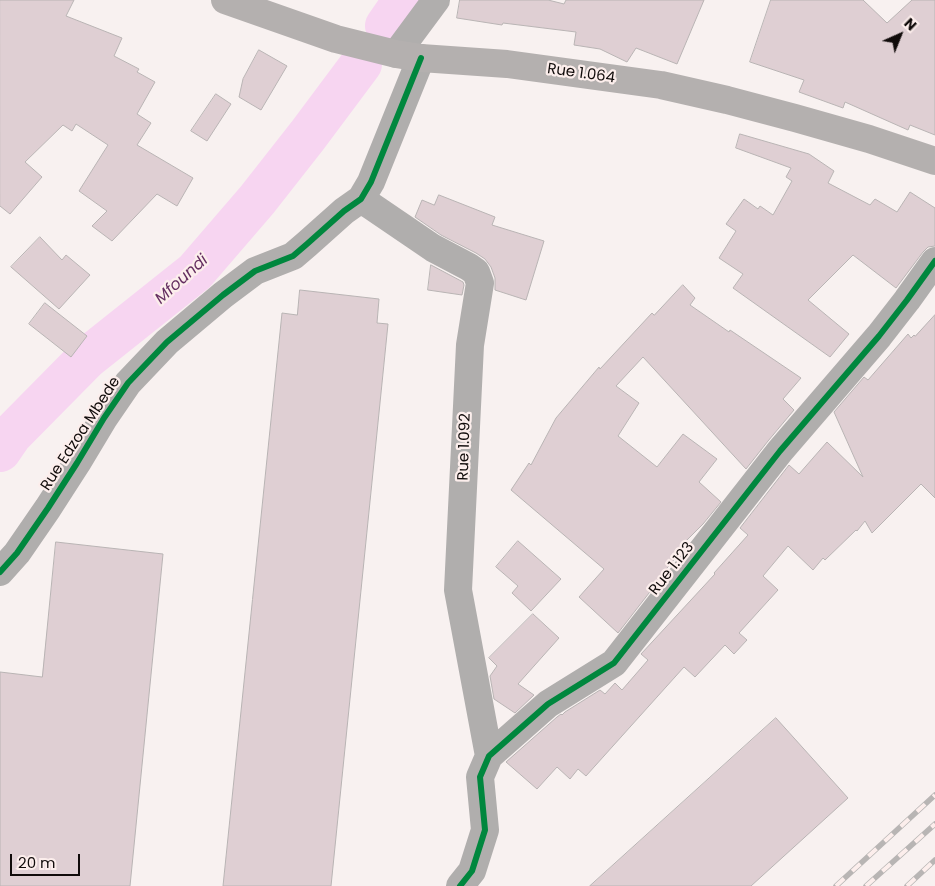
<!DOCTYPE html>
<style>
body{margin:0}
#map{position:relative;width:935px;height:886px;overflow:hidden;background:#f8f1f0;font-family:Poppins,sans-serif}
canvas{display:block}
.north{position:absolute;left:875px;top:10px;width:50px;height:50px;-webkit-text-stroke:4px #fceeec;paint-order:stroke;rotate:44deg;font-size:14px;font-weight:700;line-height:20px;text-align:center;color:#100b0a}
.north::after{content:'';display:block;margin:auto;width:18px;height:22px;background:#100b0a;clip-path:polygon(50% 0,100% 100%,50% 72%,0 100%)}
.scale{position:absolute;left:10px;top:854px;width:70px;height:22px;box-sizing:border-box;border:2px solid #100b0a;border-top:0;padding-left:6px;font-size:15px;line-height:18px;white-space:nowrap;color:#100b0a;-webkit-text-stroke:4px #fceeec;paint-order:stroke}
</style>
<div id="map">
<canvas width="935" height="886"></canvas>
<div class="north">N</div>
<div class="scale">20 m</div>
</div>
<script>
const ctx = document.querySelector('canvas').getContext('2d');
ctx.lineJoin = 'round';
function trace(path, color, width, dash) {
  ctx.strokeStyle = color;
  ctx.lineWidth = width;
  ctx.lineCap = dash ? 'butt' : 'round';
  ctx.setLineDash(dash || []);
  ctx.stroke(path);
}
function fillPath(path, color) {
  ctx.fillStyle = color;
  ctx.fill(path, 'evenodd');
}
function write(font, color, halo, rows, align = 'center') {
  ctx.font = font + ' Poppins,sans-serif';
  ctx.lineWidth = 4.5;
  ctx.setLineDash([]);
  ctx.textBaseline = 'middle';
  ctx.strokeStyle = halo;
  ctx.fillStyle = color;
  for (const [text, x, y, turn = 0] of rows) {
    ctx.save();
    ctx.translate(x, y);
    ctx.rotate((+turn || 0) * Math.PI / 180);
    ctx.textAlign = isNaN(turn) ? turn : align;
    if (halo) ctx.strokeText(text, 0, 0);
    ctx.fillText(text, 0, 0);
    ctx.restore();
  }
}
trace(new Path2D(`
 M386,26L404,0
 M0,451L11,435L87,358L195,272L257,200L308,135L361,64`), '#f7d5f1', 42);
const building = new Path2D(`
 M0,0H74L66,16L122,38L114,56L139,69L137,72L155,82L137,114L151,123L137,145L193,178L177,206L157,194L112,241L92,226L107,211L79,191L108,145L76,124L72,131L63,125L25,162L42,177L10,214L0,206Z
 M460,0H548L564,4L566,0H704L677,64L636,48L627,62L600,49L574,45L576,32L503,23L502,25L457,18Z
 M771,0H863L887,23L912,0H935V135L910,125L908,130L845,102L843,108L799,92L804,80L750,62Z
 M259,50L287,66L261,110L239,97L243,79Z
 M216,94L231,104L207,141L191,131Z
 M740,134L809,154L834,171L828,183L870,205L875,199L897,212L910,192L935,208V246L928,247L923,252L896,288L853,255L808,300L849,334L830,357L733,288L743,274L719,258L736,231L726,224L744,199L758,209L760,206L773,215L792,181L786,177L791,168L736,148Z
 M439,195L495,217L492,225L544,241L526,300L495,290V278L491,267L485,259L476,253L441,235L415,217L422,200L434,205Z
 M40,237L62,260L66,255L90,275L59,309L11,267Z
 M431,265L463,282L464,285L462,295L428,290Z
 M683,285L695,298L690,305L729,332L730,330L801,378L783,399L794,410L768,441L746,469L643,357L616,386L639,403L618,436L657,467L683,434L717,459L699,482L721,502L703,524L681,546L684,548L662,574L663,575L618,633L579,597L604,569L511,490L529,463L531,465L556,418L599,367L600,369L652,313L654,315Z
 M300,290L379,299L377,323L388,324L331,886H223L282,313L297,315Z
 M45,303L87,336L71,357L29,324Z
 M935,315V498L921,484L872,533L865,521L857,531L856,530L825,560L823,558L813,570L788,546L763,576L778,590L739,633L747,640L734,654L725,645L695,677L684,667L586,776L578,769L570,779L557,767L537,789L506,762L557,717L561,714L562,715L565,712L600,690L605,694L615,683L622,690L648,660L641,654L715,574L714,573L748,535L740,528L789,465L799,474L827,442L863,477L834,412L864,377L868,380L908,334L911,338L914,335L915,336Z
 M518,541L561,579L531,611L512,593L518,586L496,567Z
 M56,542L163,554L130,886H0V672L42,677Z
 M533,614L559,638L518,684L534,695L515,713L494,699L490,676L497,666L489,658Z
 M776,718L848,798L751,886H590Z`);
fillPath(building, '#dfcfd3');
trace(building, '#b9b4b4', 1);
trace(new Path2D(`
 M396,54L436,0
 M361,199L433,248L469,267L476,272L480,283L470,345L458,590L489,756
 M0,572L17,553L48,508L77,463L104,418L128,383L167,342L223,295L255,271L293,256L307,244L344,211L361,199L371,182L421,58
 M460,886L472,871L485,830L480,777L489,756L548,704L614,663L780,451L879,336L907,300L935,261`), '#b0aead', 28);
trace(new Path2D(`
 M225,0L336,39L396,54L421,58L507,64L661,85L727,100L795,118L869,139L935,161`), '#b4b0af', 28);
const rail = new Path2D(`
 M836,886L935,795
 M866,886L935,824
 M907,886L935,860`);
trace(rail, '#b8b5b4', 5.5);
trace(rail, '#fceeec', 4, [11]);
trace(new Path2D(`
 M0,572L17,553L48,508L77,463L104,418L128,383L167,342L223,295L255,271L293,256L307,244L344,211L361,199L371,182L421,58
 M460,886L472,871L485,830L480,777L489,756L548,704L614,663L780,451L879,336L907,300L935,261`), '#00873e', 6);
write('15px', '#100b0a', '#fceeec', [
 ["Rue 1.064",581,74,8],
 ["Rue Edzoa Mbede",81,434,-57],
 ["Rue 1.092",465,447,-88],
 ["Rue 1.123",672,569,-52]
]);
write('italic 16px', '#652f61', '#fceeec', [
 ["Mfoundi",182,280,-42]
]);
</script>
